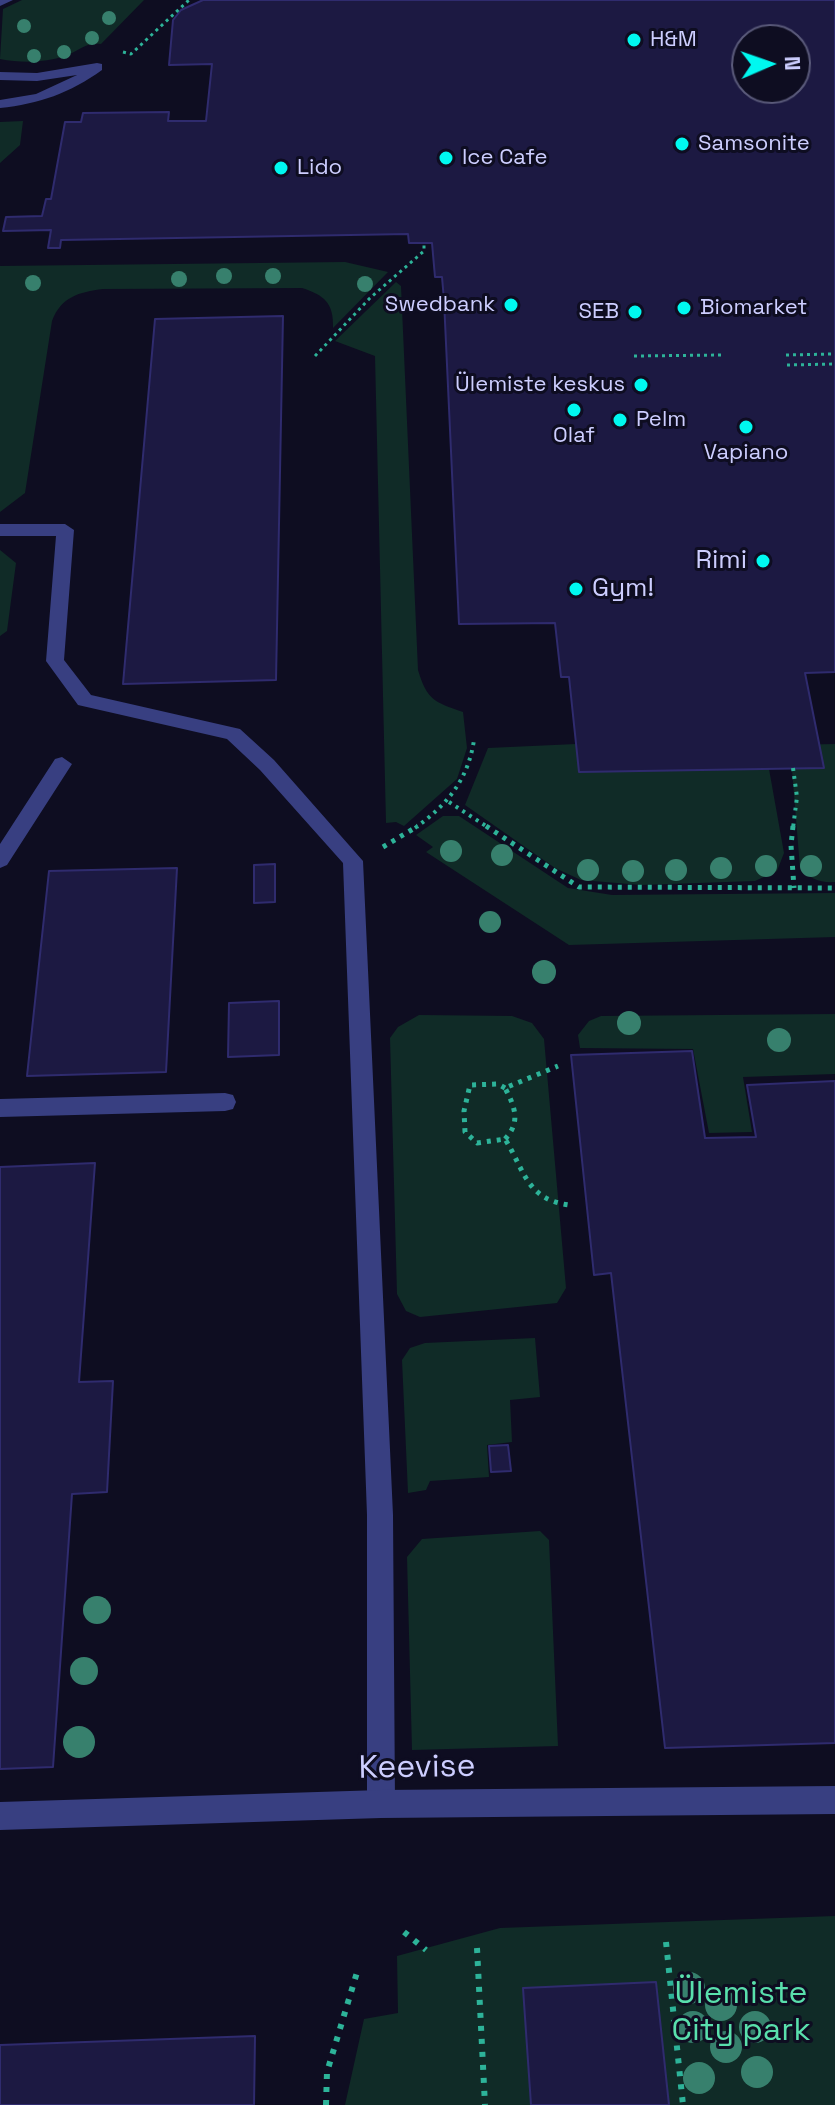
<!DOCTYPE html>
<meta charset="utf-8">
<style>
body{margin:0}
#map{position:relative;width:835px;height:2105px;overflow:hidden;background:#0e0d21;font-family:"Space Grotesk",sans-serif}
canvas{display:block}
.north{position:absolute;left:731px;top:24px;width:80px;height:80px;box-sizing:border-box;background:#0e0d21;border:2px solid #5a5a7a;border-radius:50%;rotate:88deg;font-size:22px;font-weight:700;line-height:32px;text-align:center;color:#cdceff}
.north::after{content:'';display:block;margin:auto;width:28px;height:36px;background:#00f8f0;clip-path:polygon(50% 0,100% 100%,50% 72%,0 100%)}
</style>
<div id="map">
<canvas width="835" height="2105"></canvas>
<div class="north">N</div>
</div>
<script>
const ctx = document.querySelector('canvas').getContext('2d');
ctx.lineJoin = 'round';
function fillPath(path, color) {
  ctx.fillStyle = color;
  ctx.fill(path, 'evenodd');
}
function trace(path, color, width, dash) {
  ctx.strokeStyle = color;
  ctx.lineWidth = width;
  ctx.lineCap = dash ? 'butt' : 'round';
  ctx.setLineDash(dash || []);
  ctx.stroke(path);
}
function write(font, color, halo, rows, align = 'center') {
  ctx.font = font + ' "Space Grotesk",sans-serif';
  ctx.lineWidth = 6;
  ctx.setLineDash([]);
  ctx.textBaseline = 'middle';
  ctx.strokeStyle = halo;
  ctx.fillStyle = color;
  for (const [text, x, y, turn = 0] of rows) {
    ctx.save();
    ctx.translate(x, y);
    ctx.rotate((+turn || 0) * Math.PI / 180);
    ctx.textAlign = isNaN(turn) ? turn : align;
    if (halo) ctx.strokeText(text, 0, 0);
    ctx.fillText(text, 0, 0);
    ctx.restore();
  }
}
fillPath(new Path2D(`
 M22,0H144L101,44C85,42 79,51 65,56C45,63 21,63 0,59L3,9Z
 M23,121L20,145L0,163V122Z
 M345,262L388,272L333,328C334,303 324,295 302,288L103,289C79,292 61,297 52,321L25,493L0,512V266Z
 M396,282L401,286L418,670C427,700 434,702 463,712L467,748L457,779L404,826L396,822L386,823L375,356L335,341Z
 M0,550L16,563L7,631L0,636Z
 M576,744L580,772L769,769L784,853L777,871L755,881L641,885L581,880L555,868L465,805L488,748Z
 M835,744V882C820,883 810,879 800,868L790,745Z
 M443,816H459L568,888L612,895L835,893V937L569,945L426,852L433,847L416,835Z
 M835,1014V1074L743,1077L752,1132L709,1133L693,1049L580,1048L578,1035L589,1021L601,1016Z
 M419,1015L512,1016L532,1023L544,1039L566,1288L557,1303L420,1317L406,1311L397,1294L390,1038L398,1027Z
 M535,1338L540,1397L510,1400L512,1442L487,1445L489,1477L430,1481L426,1490L408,1493L402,1360L410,1348L425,1343Z
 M540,1531L549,1540L558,1746L412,1750L407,1557L422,1539Z
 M835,1916V2105H345L364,2019L398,2013L397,1956L500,1928Z`), '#102b27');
const building = new Path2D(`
 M203,0H835V672L805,673L824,768L579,772L569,677H561L555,623L459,624L444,300L442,277H435L432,243H409L408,234L61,240L60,248H48L51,230L3,231L6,217L42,216L46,199H51L65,122H81L83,113L169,112L168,121H206L212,64L169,65L173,20L181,10ZM747,40H795V88H747Z
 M283,316L276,680L123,684L155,319Z
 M275,864V902L254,903V865Z
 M177,868L166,1072L27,1076L49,871Z
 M279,1001V1055L228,1057L229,1003Z
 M692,1051L705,1138L756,1137L747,1085L835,1081V1743L665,1748L611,1273L594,1275L571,1055Z
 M95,1163L79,1382L113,1381L107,1492L72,1494L53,1767L0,1769V1167Z
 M508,1445L511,1471L491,1472L489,1446Z
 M656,1982L669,2105H531L523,1988Z
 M255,2036L254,2105H0V2045Z`);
fillPath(building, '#1c1942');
trace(building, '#2f2b6e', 2);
trace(new Path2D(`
 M123,52L131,54L189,0
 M786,355L833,354
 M315,356L370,298L424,251V243
 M634,356L722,355
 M787,365L835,364`), '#2db399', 3, [3, 4]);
trace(new Path2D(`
 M793,768L797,797L793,828
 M449,802L489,828
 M415,828C447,805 468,780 474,740`), '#2db399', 4, [3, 5]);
trace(new Path2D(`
 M486,826L579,887L835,888
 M793,826L791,845L794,888
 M383,847L418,826
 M505,1088L498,1084L470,1085L464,1111L465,1132L477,1143L505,1139C525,1171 526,1199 569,1205
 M505,1139C521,1122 515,1107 505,1088L558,1066`), '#2db399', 5, [4, 6]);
trace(new Path2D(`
 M404,1932L426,1950
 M666,1942L683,2105
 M477,1948L485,2105
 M326,2105L327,2072L358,1969`), '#2db399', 6, [5, 8]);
fillPath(new Path2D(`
 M0,0H13L0,6Z
 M97,63L102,64V70C70,93 39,104 0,108V100L36,94L77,75L37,81L0,80V72L37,73Z
 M0,524H65L74,530L64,660L91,695L240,729L274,760L363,861L393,1515L395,1804L391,1814L381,1818L371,1814L367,1804V1515L343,863L260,770L227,739L78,705L46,661L56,536H0Z
 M62,757L72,764L7,865L0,868V844L55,759Z
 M225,1093L233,1095L236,1102L233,1109L225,1111L0,1117V1099Z`), '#383f81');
fillPath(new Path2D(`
 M835,1786V1814L381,1818L0,1830V1802L381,1790Z`), '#383f81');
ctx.fillStyle = '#37806d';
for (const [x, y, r] of [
 [109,18,7],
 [24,26,7],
 [92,38,7],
 [64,52,7],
 [34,56,7],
 [224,276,8],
 [273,276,8],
 [179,279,8],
 [33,283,8],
 [365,284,8],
 [451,851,11],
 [502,855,11],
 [766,866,11],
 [811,866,11],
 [721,868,11],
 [588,870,11],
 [676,870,11],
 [633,871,11],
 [490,922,11],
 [544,972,12],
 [629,1023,12],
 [779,1040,12],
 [97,1610,14],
 [84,1671,14],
 [79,1742,16],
 [689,1988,16],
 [721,2005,16],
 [693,2027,16],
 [755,2027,16],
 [726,2047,16],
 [757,2072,16],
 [699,2078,16]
]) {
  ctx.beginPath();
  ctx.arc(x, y, r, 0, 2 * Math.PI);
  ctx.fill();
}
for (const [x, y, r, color] of [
 [634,40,8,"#00f8f0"],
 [682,144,8,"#00f8f0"],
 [446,158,8,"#00f8f0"],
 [281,168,8,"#00f8f0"],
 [511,305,8,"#00f8f0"],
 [684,308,8,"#00f8f0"],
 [635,312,8,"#00f8f0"],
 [641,385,8,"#00f8f0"],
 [574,410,8,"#00f8f0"],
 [620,420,8,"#00f8f0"],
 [746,427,8,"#00f8f0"],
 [763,561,8,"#00f8f0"],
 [576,589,8,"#00f8f0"]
]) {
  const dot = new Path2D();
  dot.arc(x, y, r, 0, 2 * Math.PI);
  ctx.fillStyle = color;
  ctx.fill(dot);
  trace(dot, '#0e0d21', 3);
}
write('22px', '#cdceff', '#0e0d21', [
 ["H&M",650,40],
 ["Samsonite",698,144],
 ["Ice Cafe",462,158],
 ["Lido",297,168],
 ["Swedbank",495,305,"right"],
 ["Biomarket",700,308],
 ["SEB",619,312,"right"],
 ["Ülemiste keskus",625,385,"right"],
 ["Pelm",636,420],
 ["Olaf",574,436,"center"],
 ["Vapiano",746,453,"center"]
], 'left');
write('26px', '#cdceff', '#0e0d21', [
 ["Rimi",747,561],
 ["Gym!",592,589,"left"]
], 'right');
write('32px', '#cdceff', '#0e0d21', [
 ["Keevise",417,1768,-1]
]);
write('32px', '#59dfac', '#0e0d21', [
 ["Ülemiste",741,1994],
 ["City park",741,2031]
]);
</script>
